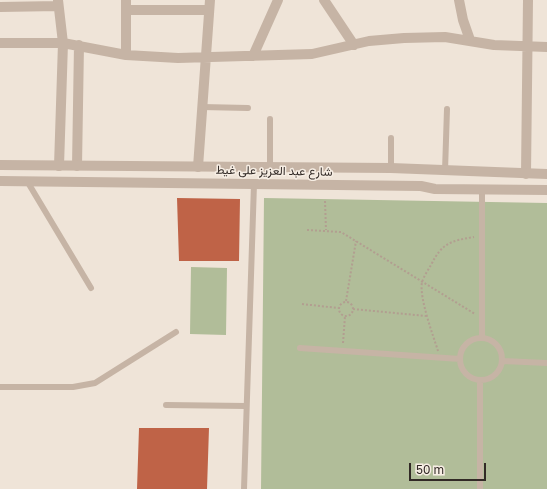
<!DOCTYPE html>
<meta charset="utf-8">
<style>
body{margin:0}
#map{position:relative;width:547px;height:489px;overflow:hidden;background:#efe4d8;font-family:"Golos Text",sans-serif}
canvas{display:block}
.scale{position:absolute;left:409px;top:463px;width:77px;height:18px;box-sizing:border-box;border:2px solid #322a26;border-top:0;padding-left:5px;font-size:12px;line-height:14px;white-space:nowrap;color:#322a26;-webkit-text-stroke:3px #f7eee4;paint-order:stroke}
</style>
<div id="map">
<canvas width="547" height="489"></canvas>
<div class="scale">50 m</div>
</div>
<script>
const ctx = document.querySelector('canvas').getContext('2d');
ctx.lineJoin = 'round';
function fillPath(path, color) {
  ctx.fillStyle = color;
  ctx.fill(path, 'evenodd');
}
function trace(path, color, width, dash) {
  ctx.strokeStyle = color;
  ctx.lineWidth = width;
  ctx.lineCap = dash ? 'butt' : 'round';
  ctx.setLineDash(dash || []);
  ctx.stroke(path);
}
function write(font, color, halo, rows, align = 'center') {
  ctx.font = font + ' "Golos Text",Vazirmatn,sans-serif';
  ctx.lineWidth = 3;
  ctx.setLineDash([]);
  ctx.textBaseline = 'middle';
  ctx.strokeStyle = halo;
  ctx.fillStyle = color;
  for (const [text, x, y, turn = 0] of rows) {
    ctx.save();
    ctx.translate(x, y);
    ctx.rotate((+turn || 0) * Math.PI / 180);
    ctx.textAlign = isNaN(turn) ? turn : align;
    if (halo) ctx.strokeText(text, 0, 0);
    ctx.fillText(text, 0, 0);
    ctx.restore();
  }
}
fillPath(new Path2D(`
 M264,198L547,203V489H261Z
 M191,267L227,268L226,335L190,334Z`), '#b1bd99');
fillPath(new Path2D(`
 M177,198L240,199L239,261H179Z
 M139,428H209L207,489H137Z`), '#bf6347');
trace(new Path2D(`
 M325,201L326,230
 M307,230L341,232L475,314
 M346,301L356,241
 M339 309a7 7 0 1 1 14 0a7 7 0 1 1-14 0Z
 M302,304L338,308
 M353,309L426,316
 M343,343L345,316
 M438,351C433,335 419,298 422,282C424,276 428,270 431,265C442,243 450,241 474,237`), '#b29e90', 2, [2, 2]);
trace(new Path2D(`
 M202,107L248,108
 M270,119V167
 M391,138V168
 M445,171L447,109
 M27,181L91,288
 M482,189V337
 M460 359a21 21 0 1 1 42 0a21 21 0 1 1-42 0Z
 M300,348L460,359
 M503,361L547,363
 M480,380V489
 M0,387H73L95,383L176,332
 M166,405L246,406
 M244,489L254,184`), '#c6b4a5', 6);
trace(new Path2D(`
 M58,0L63,43L59,166
 M126,0V55
 M324,0L354,45
 M459,0L463,20L470,40
 M0,7L58,6
 M126,10H209
 M0,43H63L126,55L178,58L312,54L369,41L404,38L445,37L494,45L547,47
 M253,56L278,0
 M77,166L79,45
 M198,167L210,0
 M526,174L528,0`), '#c6b4a5', 10);
trace(new Path2D(`
 M0,165L391,168L547,174
 M0,181L421,186L435,189L547,190`), '#c6b4a5', 10);
write('12px', '#322a26', '#f7eee4', [
 ["شارع عبد العزيز على غيط",274,171,1]
]);
</script>
